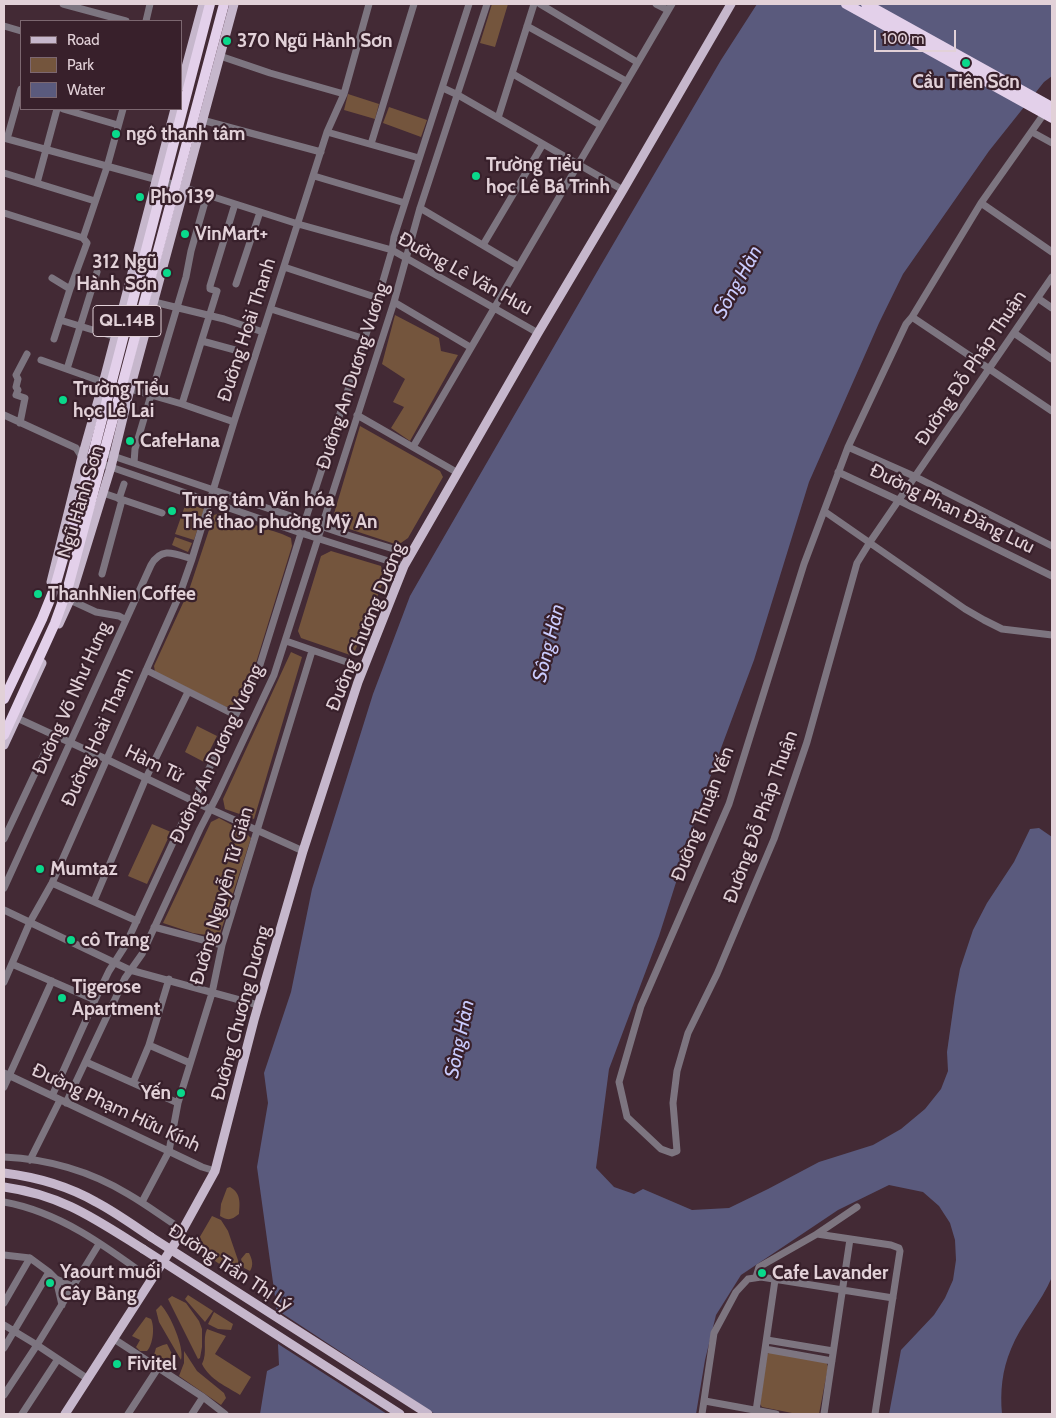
<!DOCTYPE html>
<meta charset="utf-8">
<style>
body{margin:0}
#map{position:relative;width:1056px;height:1418px;overflow:hidden;background:#432a35;font-family:Cabin,sans-serif}
canvas{display:block}
.frame{position:absolute;inset:0;border:5px solid #e2d1d8;pointer-events:none}
.legend{position:absolute;left:20px;top:20px;width:162px;height:90px;box-sizing:border-box;background:#38202b;border:1px solid #7c6770;margin:0;padding:6px 9px;list-style:none;font-size:15px;color:#e2d1d8}
.legend li{display:flex;align-items:center;gap:10px;height:25px}
.legend b{width:25px;border:1px solid #7c6770}
.scale{position:absolute;left:874px;top:30px;width:82px;height:22px;box-sizing:border-box;border:2px solid #e2d1d8;border-top:0;padding-left:6px;font-size:15px;line-height:18px;white-space:nowrap;color:#e2d1d8;-webkit-text-stroke:4px #38202b;paint-order:stroke}
</style>
<div id="map">
<canvas width="1056" height="1418"></canvas>
<div class="frame"></div>
<ul class="legend">
<li><b style="height:6px;background:#c6b7cc"></b>Road</li>
<li><b style="height:14px;background:#74553d"></b>Park</li>
<li><b style="height:14px;background:#5a5a7d"></b>Water</li>
</ul>
<div class="scale">100 m</div>
</div>
<script>
const ctx = document.querySelector('canvas').getContext('2d');
ctx.lineJoin = 'round';
function fillPath(path, color) {
  ctx.fillStyle = color;
  ctx.fill(path, 'evenodd');
}
function trace(path, color, width, dash) {
  ctx.strokeStyle = color;
  ctx.lineWidth = width;
  ctx.lineCap = dash ? 'butt' : 'round';
  ctx.setLineDash(dash || []);
  ctx.stroke(path);
}
function write(font, color, halo, rows, align = 'center') {
  ctx.font = font + ' Cabin,sans-serif';
  ctx.lineWidth = 4.5;
  ctx.setLineDash([]);
  ctx.textBaseline = 'middle';
  ctx.strokeStyle = halo;
  ctx.fillStyle = color;
  for (const [text, x, y, turn = 0] of rows) {
    ctx.save();
    ctx.translate(x, y);
    ctx.rotate((+turn || 0) * Math.PI / 180);
    ctx.textAlign = isNaN(turn) ? turn : align;
    if (halo) ctx.strokeText(text, 0, 0);
    ctx.fillText(text, 0, 0);
    ctx.restore();
  }
}
fillPath(new Path2D(`
 M492,4H508L495,47L480,43Z
 M348,94L379,104L375,119L344,110Z
 M389,107L427,120L421,137L383,123Z
 M395,315L439,338L441,351L458,355L410,441L391,428L404,407L393,402L405,379L382,364Z
 M360,426L440,471L443,477L408,538L398,545L334,524L333,517Z
 M186,503L204,509L194,540L175,534Z
 M220,513L282,534L291,538L292,546L255,666L233,705L226,707L155,672L154,666L189,590L214,515Z
 M175,537L192,543L188,552L172,545Z
 M331,551L381,566L384,580L353,656L301,638L298,631L321,556Z
 M291,652L302,657L254,819L225,809L223,799Z
 M197,726L217,736L204,762L185,752Z
 M219,818L245,832L251,838L219,937L193,933L163,923L211,822Z
 M152,824L171,832L147,884L128,876Z
 M230,1187C241,1193 240,1203 239,1214C231,1220 229,1221 220,1216L221,1204L227,1188Z
 M212,1216L221,1220L228,1231L240,1266L236,1275L194,1247Z
 M246,1253H249C252,1259 254,1265 250,1271L244,1268L241,1259Z
 M188,1295L213,1311L205,1322L185,1299Z
 M172,1296L186,1303L199,1321L202,1329V1347L200,1358L198,1359L168,1299Z
 M161,1305C170,1314 185,1348 181,1360L159,1322L156,1310Z
 M214,1312L233,1324L231,1330L218,1329L208,1324Z
 M146,1317L151,1319C155,1327 153,1345 147,1351H140L136,1347L140,1340L132,1336Z
 M207,1329L226,1336L215,1354L251,1377L240,1395C226,1386 210,1380 202,1364C208,1353 202,1339 207,1329Z
 M167,1344L176,1362L177,1369H169L157,1361L154,1355L156,1348L163,1345Z
 M184,1351L197,1371L224,1393L226,1398L221,1405L179,1376L184,1363Z
 M773,1351L826,1361L828,1367L819,1414H797L762,1407L760,1404L767,1354Z`), '#74553d');
fillPath(new Path2D(`
 M757,4H1052V76L1044,82L989,151L903,274L879,323L809,482L754,660L705,791L659,936L609,1069L596,1168L614,1187L634,1194L643,1189L692,1210L729,1208L768,1189L819,1162L873,1145L901,1129L925,1109L941,1089L948,1071L947,1052L955,996L960,969L973,930L987,903L1014,862L1030,829L1039,828L1052,837V1277C1041,1303 1021,1324 1011,1349C1002,1370 1000,1392 1002,1414H889L901,1350L934,1315L945,1298L953,1280L956,1260L955,1240L950,1223L939,1206L923,1192L889,1185L838,1210L741,1275L716,1315L705,1360L696,1414H260L267,1371L279,1365L276,1304L257,1167L268,1103L264,1073L291,992L312,889L373,694L410,596L426,568L601,265L721,60Z`), '#5a5a7d');
fillPath(new Path2D(`
 M274,1308L435,1414H387L275,1342Z`), '#432a35');
trace(new Path2D(`
 M63,4L126,21
 M540,4L637,62
 M656,4L668,10
 M146,21L150,4
 M4,26L21,31
 M527,26L626,81
 M220,56L270,73L344,94
 M513,74L600,125
 M443,88L458,95L623,190
 M63,109L118,125
 M498,118L534,4
 M202,120L321,152
 M327,132L419,158
 M1032,132L1052,143
 M4,138L176,185L298,224L392,250L538,333
 M7,139L21,89
 M371,144L414,4
 M4,173L95,201
 M314,176L405,203
 M37,183L57,109
 M981,203L1052,252
 M420,208L518,266
 M4,213L83,238
 M83,238L107,167L123,109
 M483,245L543,144
 M284,267L378,298
 M1052,277L870,542L857,563L807,742L774,839L717,974L688,1033L677,1071L673,1103L677,1151L672,1153L661,1149L627,1117L619,1082L641,1006L729,804L804,564L824,511L965,609L984,620L1002,629L1052,635
 M52,278L70,289
 M236,284L260,212
 M1039,299L1052,308
 M154,302L224,319L263,332
 M394,302L470,347
 M271,309L365,339
 M912,317L1052,411
 M60,320L116,337
 M1014,333L1052,359
 M54,339L70,289L87,243L83,238
 M202,341L235,350
 M41,360L103,382
 M67,369L97,272
 M130,389L182,404L234,422
 M182,404L217,291L210,289V286L235,204
 M4,415L76,448
 M357,415L458,473
 M20,423L25,398L16,395L18,390L16,387L18,379L16,375L27,354
 M413,447L672,4
 M848,447L916,477L1052,546
 M76,448L82,457L301,533L404,566
 M110,455L341,533L410,554
 M134,463L135,449L186,277L191,251L207,195
 M838,472L900,501L1052,576
 M103,493L162,513
 M119,499L124,484
 M824,511L848,447L906,324L912,317L981,203L1046,111
 M102,574L122,500
 M70,600L96,612L119,616L126,620
 M286,641L364,668
 M146,670L235,715
 M17,718L106,759L210,809L303,851
 M4,839L53,735
 M52,883L137,921
 M4,888L151,565C162,546 175,554 192,559
 M94,901L146,778L188,692
 M4,910L130,970L258,1005
 M154,927L222,945
 M12,964L95,1000
 M4,982L30,922L52,883L179,596L192,559L234,422L327,132L344,94L369,4
 M149,1045L190,1063
 M86,1062L178,1103
 M4,1073L202,1167L215,1171
 M133,1083L149,1045L169,979
 M4,1087L52,981
 M52,1096L95,1000L109,971L125,946L183,821L259,668L301,533L378,298L392,250L394,237L469,4
 M66,1103L125,978L142,954L200,829L217,796L274,675L394,302L420,208L487,4
 M4,1157C48,1159 90,1171 128,1194C147,1205 164,1218 183,1230
 M30,1160L60,1100
 M4,1202C60,1212 107,1247 152,1280
 M142,1202L169,1151L178,1103L212,993L222,945L312,651
 M817,1234L891,1245L899,1248L900,1251L875,1414
 M4,1255L30,1258L49,1272L56,1279L74,1287
 M756,1277L759,1267L817,1234L857,1207
 M56,1279L62,1305
 M4,1303L30,1258
 M4,1325L37,1345L88,1379
 M114,1339L203,1397L225,1414
 M767,1340L833,1351
 M4,1348L49,1272
 M765,1349L832,1361
 M4,1395L37,1345L99,1244
 M705,1401L776,1414
 M756,1411L775,1280
 M22,1414L58,1359
 M128,1414L158,1368
 M192,1414L203,1397
 M702,1414L714,1333L736,1292L748,1279L761,1277L893,1298
 M824,1414L850,1239`), '#7d7580', 7);
trace(new Path2D(`
 M181,86L203,4
 M51,582L82,457L105,376L175,109
 M59,624L70,600L111,467L130,389L234,4
 M4,745L42,663
 M4,1173C36,1177 68,1186 96,1202C115,1212 133,1225 151,1237
 M4,1187C62,1195 95,1219 143,1249
 M65,1414L177,1240L215,1171L254,1020L303,851L358,682L404,566L538,333L623,190L731,4`), '#c6b7cc', 9);
trace(new Path2D(`
 M4,699L42,619L55,587L94,450L210,4
 M4,735L55,623L68,587L224,4`), '#e3d0ea', 10);
trace(new Path2D(`
 M151,1237L428,1414
 M143,1249L400,1414`), '#c6b7cc', 9);
trace(new Path2D(`
 M846,4L1052,118
 M866,4L1052,107`), '#e3d0ea', 10);
for (const [x, y, r, color] of [
 [227,41,5,"#09d98b"],
 [966,63,5,"#09d98b"],
 [116,134,5,"#09d98b"],
 [476,176,5,"#09d98b"],
 [140,197,5,"#09d98b"],
 [185,234,5,"#09d98b"],
 [167,273,5,"#09d98b"],
 [63,400,5,"#09d98b"],
 [130,441,5,"#09d98b"],
 [172,511,5,"#09d98b"],
 [38,594,5,"#09d98b"],
 [40,869,5,"#09d98b"],
 [71,940,5,"#09d98b"],
 [62,998,5,"#09d98b"],
 [181,1093,5,"#09d98b"],
 [762,1273,5,"#09d98b"],
 [50,1283,5,"#09d98b"],
 [117,1364,5,"#09d98b"]
]) {
  const dot = new Path2D();
  dot.arc(x, y, r, 0, 2 * Math.PI);
  ctx.fillStyle = color;
  ctx.fill(dot);
  trace(dot, '#38202b', 2);
}
for (const [x, y, w] of [
 [127,321,68]
]) {
  const box = new Path2D();
  box.roundRect(x - w / 2, y - 15.5, w, 31, 4);
  ctx.fillStyle = '#38202b';
  ctx.fill(box);
  trace(box, '#e2d1d8', 1);
}
write('bold 18px', '#e2d1d8', null, [
 ["QL.14B",127,321]
]);
write('bold 19px', '#e2d1d8', '#38202b', [
 ["370 Ngũ Hành Sơn",237,41],
 ["Cầu Tiên Sơn",966,82,"center"],
 ["ngô thanh tâm",126,134],
 ["Trường Tiểu",486,165],
 ["học Lê Bá Trinh",486,187],
 ["Pho 139",150,197],
 ["VinMart+",195,234],
 ["312 Ngũ",157,262,"right"],
 ["Hành Sơn",157,284,"right"],
 ["Trường Tiểu",73,389],
 ["học Lê Lai",73,411],
 ["CafeHana",140,441],
 ["Trung tâm Văn hóa",182,500],
 ["Thể thao phường Mỹ An",182,522],
 ["ThanhNien Coffee",48,594],
 ["Mumtaz",50,869],
 ["cô Trang",81,940],
 ["Tigerose",72,987],
 ["Apartment",72,1009],
 ["Yến",171,1093,"right"],
 ["Yaourt muối",60,1272],
 ["Cây Bàng",60,1294],
 ["Cafe Lavander",772,1273],
 ["Fivitel",127,1364]
], 'left');
write('19px', '#e2d1d8', '#38202b', [
 ["Đường Lê Văn Hưu",465,274,29],
 ["Đường Hoài Thanh",247,330,-72],
 ["Đường Đỗ Pháp Thuận",971,368,-56],
 ["Đường An Dương Vương",353,376,-72],
 ["Ngũ Hành Sơn",81,502,-73],
 ["Đường Phan Đăng Lưu",952,509,26],
 ["Đường Chương Dương",366,627,-68],
 ["Đường Võ Như Hưng",72,698,-66],
 ["Đường Hoài Thanh",98,737,-66],
 ["Đường An Dương Vương",217,754,-65],
 ["Hàm Tử",154,764,26],
 ["Đường Thuận Yến",703,814,-69],
 ["Đường Đỗ Pháp Thuận",761,817,-70],
 ["Đường Nguyễn Tử Giản",222,896,-74],
 ["Đường Chương Dương",241,1013,-75],
 ["Đường Phạm Hữu Kính",116,1108,25],
 ["Đường Trần Thị Lý",230,1268,33]
]);
write('italic 20px', '#cacbfd', '#38202b', [
 ["Sông Hàn",738,282,-61],
 ["Sông Hàn",549,643,-76],
 ["Sông Hàn",460,1039,-78]
]);
</script>
